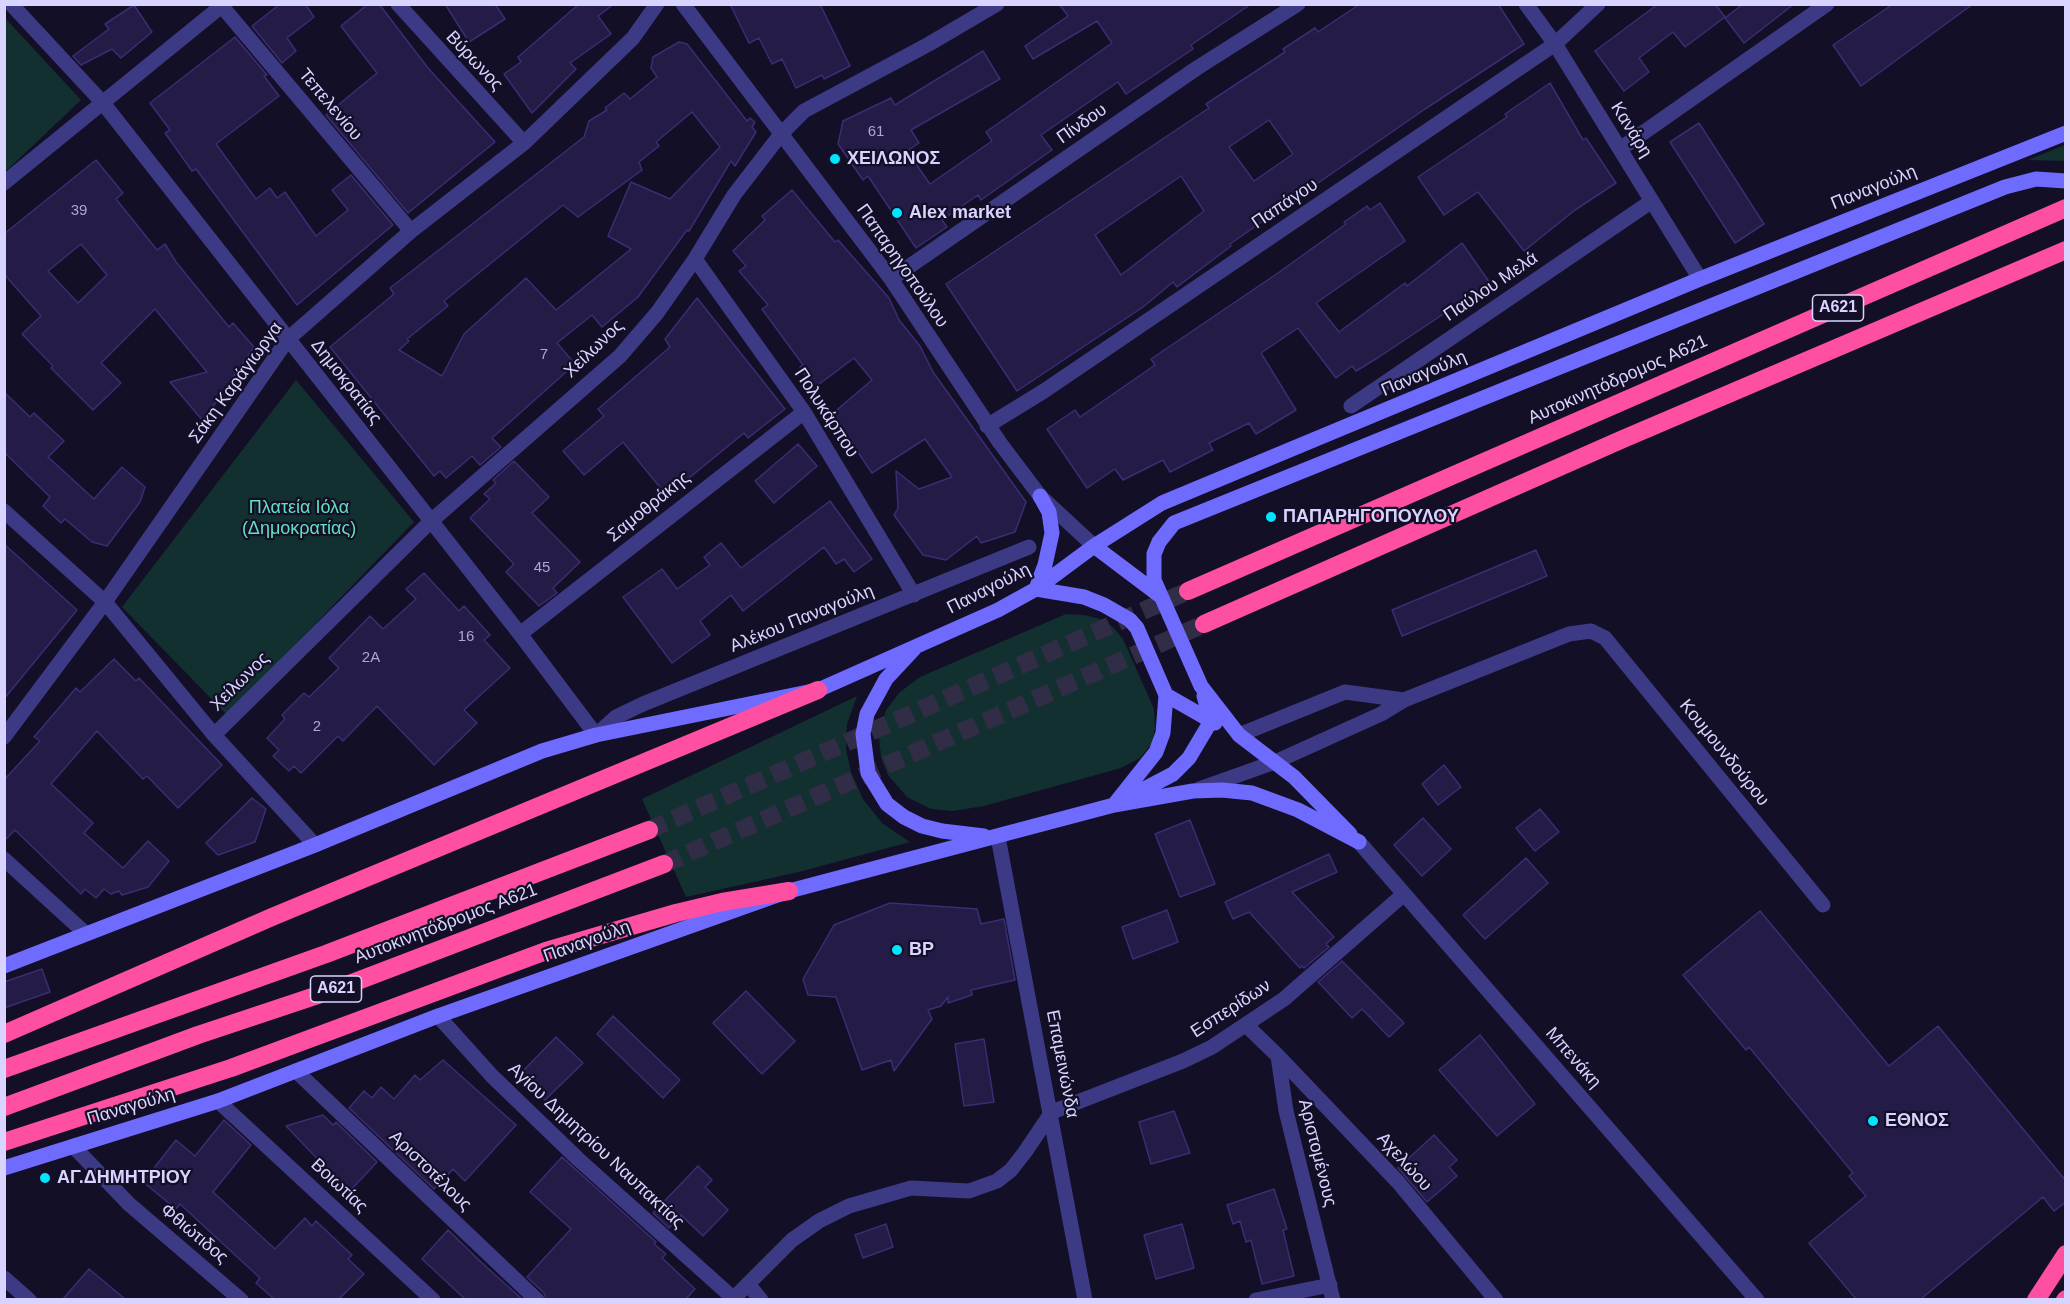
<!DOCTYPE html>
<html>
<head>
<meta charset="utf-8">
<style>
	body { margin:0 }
	#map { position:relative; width:2070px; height:1304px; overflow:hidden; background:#130f26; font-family:Helvetica,sans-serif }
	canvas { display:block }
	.frame { position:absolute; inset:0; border:6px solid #d9d4ff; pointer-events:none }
</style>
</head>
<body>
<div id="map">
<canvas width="2070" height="1304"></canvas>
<div class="frame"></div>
</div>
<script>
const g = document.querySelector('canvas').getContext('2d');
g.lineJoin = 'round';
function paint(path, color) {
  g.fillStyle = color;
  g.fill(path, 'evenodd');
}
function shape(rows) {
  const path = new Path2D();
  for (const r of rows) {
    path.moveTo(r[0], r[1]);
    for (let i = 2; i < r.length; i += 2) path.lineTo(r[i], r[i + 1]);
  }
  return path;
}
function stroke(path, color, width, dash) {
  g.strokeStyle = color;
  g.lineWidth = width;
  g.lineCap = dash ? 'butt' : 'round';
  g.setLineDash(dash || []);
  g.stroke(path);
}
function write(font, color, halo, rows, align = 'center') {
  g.font = font + ' Helvetica,sans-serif';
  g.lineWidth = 4.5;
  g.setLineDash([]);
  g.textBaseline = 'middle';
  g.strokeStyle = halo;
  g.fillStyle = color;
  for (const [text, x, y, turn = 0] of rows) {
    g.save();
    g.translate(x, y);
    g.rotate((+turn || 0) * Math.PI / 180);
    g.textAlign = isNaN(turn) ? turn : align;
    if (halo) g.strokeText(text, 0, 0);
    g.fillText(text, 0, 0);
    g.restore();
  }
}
paint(shape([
	[5,18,81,100,5,172],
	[2065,145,2065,161,2028,160],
	[296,380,414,522,227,715,122,607],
	[1066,614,1085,615,1100,619,1113,627,1123,639,1154,709,1155,728,1152,743,1140,758,1121,768,984,806,953,811,931,809,907,797,888,775,881,757,879,737,886,710,900,692,920,677],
	[857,696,847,724,846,749,851,772,863,799,882,823,910,842,799,872,686,897,642,799]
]), '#12302f');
const building = shape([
	[280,4,305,4,314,17,287,38,296,51,282,63,252,26,280,4],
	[368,4,379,4,428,68,495,142,408,213,326,115,377,73,341,26,368,4],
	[445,4,495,4,505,19,469,42,445,4],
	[579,4,614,4,598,16,611,34,570,63,576,69,532,113,504,74,521,62,518,57,579,4],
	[730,4,820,4,850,66,824,79,822,75,796,88,782,59,772,64,759,38,749,43,730,4],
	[1059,4,1251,4,1191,45,1193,49,1126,94,1118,82,1041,135,1052,150,981,200,978,195,942,220,947,227,916,248,868,176,863,180,838,144,843,121,891,98,895,105,983,51,1000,79,911,130,919,143,907,151,930,184,992,141,986,132,1112,43,1097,21,1033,59,1025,46,1068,16,1059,4],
	[1360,4,1498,4,1524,44,1425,109,1230,244,1231,246,1177,287,1173,282,1143,307,1017,391,946,284,1209,108,1206,104,1285,52,1283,49,1315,28,1318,32,1360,4],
	[1269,120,1293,154,1254,181,1229,147,1269,120],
	[1181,176,1204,211,1121,275,1095,235,1181,176],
	[1658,4,1715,4,1725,17,1685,47,1673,32,1639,58,1649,72,1624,91,1595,51,1658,4],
	[1743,4,1794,4,1744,43,1725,18,1743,4],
	[1893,4,1973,4,1861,86,1833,45,1893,4],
	[134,5,152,32,121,58,112,49,81,65,73,56,109,29,105,24,134,5],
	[235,37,267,75,264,76,279,96,216,144,256,199,270,188,277,198,285,192,316,236,348,210,332,190,351,175,393,225,297,305,196,169,192,171,165,133,170,130,150,103,235,37],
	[679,42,687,44,747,121,750,118,755,122,752,127,756,132,735,166,731,161,689,231,687,230,638,297,602,327,592,315,557,343,575,364,492,438,501,447,480,465,472,456,446,478,440,471,434,476,330,347,394,294,390,288,584,137,589,121,607,110,605,108,624,93,630,99,657,77,651,68,653,57,679,42],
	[692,112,720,147,670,199,631,182,608,236,631,249,556,310,526,278,464,334,442,376,399,350,409,341,407,339,448,306,444,301,563,205,578,217,642,170,639,162,659,146,656,142,692,112],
	[1550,83,1583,140,1586,138,1616,183,1575,210,1524,251,1478,192,1444,215,1418,177,1507,117,1505,114,1550,83],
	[1699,123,1764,224,1735,243,1670,142,1699,123],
	[96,160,123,193,116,199,157,250,165,244,176,262,229,327,233,323,254,347,203,421,170,382,207,372,155,309,101,363,121,383,93,410,51,368,53,366,22,334,41,316,4,274,4,234,96,160],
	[81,244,107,275,78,303,48,271,81,244],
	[792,190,835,242,838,240,889,298,899,320,920,346,933,372,1026,502,1015,532,981,543,977,536,946,560,923,555,894,515,898,508,896,471,919,489,952,477,925,439,872,473,832,414,872,380,854,358,814,388,800,367,803,365,762,309,768,305,739,271,746,266,733,251,765,220,762,216,792,190],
	[1380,203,1405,241,1316,303,1339,332,1405,283,1407,286,1462,243,1490,283,1379,357,1356,371,1352,366,1336,378,1298,328,1261,353,1296,410,1256,434,1249,423,1209,443,1213,450,1170,472,1163,460,1123,480,1115,469,1087,488,1047,429,1075,410,1080,417,1155,365,1151,359,1278,273,1346,224,1344,222,1367,206,1370,210,1380,203],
	[697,298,785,409,748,438,744,433,667,496,623,442,584,475,563,451,604,416,598,409,670,347,665,339,697,298],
	[4,392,30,417,34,413,64,441,48,457,94,499,122,467,145,487,140,502,107,546,92,542,65,519,61,523,43,506,50,497,4,452,4,392],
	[798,444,817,466,774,503,755,481,798,444],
	[514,461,549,497,532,513,580,562,553,588,557,593,539,606,506,572,514,564,470,518,490,499,484,494,496,483,493,480,514,461],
	[830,501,872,559,854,572,844,559,836,564,824,547,743,611,731,595,700,621,710,635,672,663,623,597,662,569,677,589,710,565,704,557,721,543,741,568,830,501],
	[4,544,77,610,4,699,4,544],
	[1536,550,1547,576,1402,636,1392,610,1536,550],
	[424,573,459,611,464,606,490,635,484,640,510,668,464,710,477,723,434,765,377,706,343,741,338,736,301,773,294,766,289,771,273,756,279,750,267,738,285,719,282,715,304,693,309,697,339,668,329,658,370,616,383,629,416,599,406,589,424,573],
	[114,659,136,681,139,678,222,765,178,808,147,776,143,779,97,731,51,784,93,823,84,833,123,868,148,841,169,861,148,887,122,895,119,891,111,894,104,889,96,898,85,889,81,894,15,830,4,841,4,780,40,741,34,737,76,688,80,692,114,659],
	[1444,765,1461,787,1438,805,1422,784,1444,765],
	[252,798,266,809,255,842,218,855,206,843,252,798],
	[1540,809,1559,832,1535,851,1516,828,1540,809],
	[1423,818,1451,849,1422,876,1394,845,1423,818],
	[1190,820,1215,884,1180,897,1155,834,1190,820],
	[1329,854,1337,872,1292,892,1334,937,1326,944,1329,947,1304,968,1302,966,1300,968,1249,912,1233,919,1225,902,1329,854],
	[1526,858,1548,883,1485,939,1463,915,1526,858],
	[890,903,977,909,981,924,1004,919,1015,980,971,990,972,995,948,1003,948,997,941,1006,928,1010,932,1019,894,1071,891,1060,862,1070,836,997,808,995,803,979,834,925,890,903],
	[1167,910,1178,942,1133,959,1122,927,1167,910],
	[1760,911,1889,1066,1938,1026,2066,1181,2066,1202,2054,1211,2043,1197,1921,1299,1856,1299,1809,1243,1866,1196,1849,1176,1853,1173,1749,1047,1746,1050,1683,975,1760,911],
	[1342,961,1404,1023,1389,1037,1362,1009,1352,1018,1318,982,1342,961],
	[42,969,50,992,4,1008,4,982,42,969],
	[746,991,795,1041,762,1074,713,1023,746,991],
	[613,1016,680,1080,663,1098,597,1034,613,1016],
	[1480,1035,1535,1104,1497,1136,1439,1070,1480,1035],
	[556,1037,583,1063,545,1100,519,1075,556,1037],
	[984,1039,994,1102,964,1106,955,1044,984,1039],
	[443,1060,516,1125,465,1181,453,1169,434,1189,349,1108,364,1091,372,1098,381,1087,394,1099,415,1075,420,1080,443,1060],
	[1174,1111,1190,1153,1151,1164,1139,1122,1174,1111],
	[323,1115,333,1125,336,1122,377,1162,349,1192,286,1126,323,1115],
	[224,1120,251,1145,213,1192,275,1249,305,1218,312,1226,316,1221,352,1255,348,1259,364,1274,339,1299,274,1299,256,1283,260,1278,180,1204,176,1209,143,1182,176,1140,195,1156,224,1120],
	[1434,1135,1457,1160,1449,1167,1457,1176,1427,1202,1398,1168,1434,1135],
	[562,1157,656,1242,654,1244,666,1254,662,1258,695,1289,686,1299,546,1299,544,1293,527,1277,571,1229,530,1192,562,1157],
	[698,1166,712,1180,705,1187,728,1210,703,1236,681,1215,669,1228,653,1213,698,1166],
	[1274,1189,1287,1229,1283,1230,1294,1276,1262,1284,1251,1240,1246,1242,1240,1221,1233,1224,1227,1205,1274,1189],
	[886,1224,893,1247,863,1258,855,1235,886,1224],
	[1182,1224,1194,1268,1156,1279,1144,1235,1182,1224],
	[448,1230,482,1263,522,1299,465,1299,422,1259,448,1230],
	[89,1269,125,1299,63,1299,89,1269]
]);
paint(building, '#241b47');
stroke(building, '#3b2d73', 1.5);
stroke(shape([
	[649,830,1188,591],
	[664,864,1204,624]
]), '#312d47', 18, [18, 9]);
stroke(shape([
	[11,4,103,103,520,634,596,735,616,717,643,704,1029,547],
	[220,4,411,231],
	[398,4,524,143],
	[683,4,891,279,1000,443,1040,496,1094,546],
	[1526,4,1555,44,1700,279],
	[1620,149,1827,4],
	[4,183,224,4],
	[695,259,804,412,914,595],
	[891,279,1197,68,1298,4],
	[1351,406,1652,201],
	[987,426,1044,391,1555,44,1598,4],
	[4,511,105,602,214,735,315,845],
	[520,634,804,412],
	[214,735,430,522,620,356,657,313,695,259,734,195,781,134,804,111,929,44,997,4],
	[1239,735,1345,692,1404,700],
	[4,737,105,602,288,339,411,231,524,143,633,38,657,4],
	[1199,789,1275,762,1381,714,1404,700,1569,634,1591,631,1605,638,1823,905],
	[998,837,1085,1300],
	[4,859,85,933],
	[438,1016,492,1076,578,1159,733,1298],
	[1247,1026,1278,1056,1286,1111,1333,1300],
	[1278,1056,1398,1182,1496,1300],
	[296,1071,537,1300],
	[218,1101,433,1300],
	[73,1146,129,1204,241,1300],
	[4,1278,29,1300],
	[748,1284,761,1300],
	[732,1300,792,1240,819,1221,849,1206,911,1188,969,1191,997,1181,1011,1170,1025,1152,1052,1112,1183,1061,1212,1047,1284,999,1404,894],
	[1256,1300,1330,1285]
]), '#3d3a85', 15);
stroke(shape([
	[1359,842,1757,1300]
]), '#3d3a85', 15);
stroke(shape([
	[1094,546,1159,595],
	[1036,589,1084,597,1104,605,1130,620,1137,628,1166,695,1163,733,1156,752,1114,805],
	[1036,589,1045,565,1052,533,1049,512,1040,496],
	[914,649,886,679,867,714,863,734,868,773,887,804,904,817,922,826,942,831,984,836],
	[1166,695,1215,723],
	[1135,794,1173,774,1189,758,1211,721,1204,696],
	[1350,834,1294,777,1239,735,1201,686,1154,580,1154,554,1159,542,1174,523,2005,187,2036,179,2066,181],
	[4,966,315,845,542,751,596,735,818,690,998,610,1036,589,1094,546,1162,503,1700,279,2066,133],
	[4,1168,218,1101,438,1016,789,891,1114,805,1193,791,1222,790,1252,793,1298,810,1359,842]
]), '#6f6bff', 15);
stroke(shape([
	[1188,591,2066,208],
	[1204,624,1623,439,2066,250],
	[4,1034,272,917,818,690],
	[4,1069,326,954,649,830],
	[4,1107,198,1035,339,988,664,864],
	[4,1142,231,1068,546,951,676,913,722,902,789,891],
	[2036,1300,2066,1254],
	[2065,1300,2066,1299]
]), '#ff4fa3', 18);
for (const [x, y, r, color] of [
	[835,159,6,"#00e5ff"],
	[897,213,6,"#00e5ff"],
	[1271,517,6,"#00e5ff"],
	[897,950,6,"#00e5ff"],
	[1873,1121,6,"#00e5ff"],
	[45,1178,6,"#00e5ff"]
]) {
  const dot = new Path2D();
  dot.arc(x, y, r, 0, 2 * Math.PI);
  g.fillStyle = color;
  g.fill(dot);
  stroke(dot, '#130f26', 2);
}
write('15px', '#aca6d1', null, [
	["61",876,132],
	["39",79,211],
	["7",544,355],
	["45",542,568],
	["16",466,637],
	["2A",371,658],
	["2",317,727]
]);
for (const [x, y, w] of [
	[1838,308,51],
	[336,989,51]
]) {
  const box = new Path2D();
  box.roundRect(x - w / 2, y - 13, w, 26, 4.5);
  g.fillStyle = '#130f26';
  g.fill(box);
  stroke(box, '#d9d4ff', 1.5);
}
write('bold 16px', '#d9d4ff', null, [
	["Α621",1838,308],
	["Α621",336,989]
]);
write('18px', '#d9d4ff', '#130f26', [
	["Βύρωνος",474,61,47],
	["Τεπελενίου",330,105,50],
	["Πίνδου",1082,124,-35],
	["Κανάρη",1631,130,58],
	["Παναγούλη",1874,188,-22],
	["Παπάγου",1285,204,-34],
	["Παπαρηγοπούλου",902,266,55],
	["Παύλου Μελά",1491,287,-34],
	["Χείλωνος",594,349,-44],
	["Παναγούλη",1424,374,-23],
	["Αυτοκινητόδρομος Α621",1618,380,-24],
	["Δημοκρατίας",346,382,52],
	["Σάκη Καράγιωργα",236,383,-54],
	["Πολυκάρπου",826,413,57],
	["Σαμοθράκης",649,507,-39],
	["Παναγούλη",989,589,-27],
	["Αλέκου Παναγούλη",802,619,-22],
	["Χείλωνος",240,682,-45],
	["Κουμουνδούρου",1724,753,51],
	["Αυτοκινητόδρομος Α621",446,924,-21],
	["Παναγούλη",587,942,-20],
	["Εσπερίδων",1231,1009,-33],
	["Μπενάκη",1573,1058,49],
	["Επαμεινώνδα",1062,1064,79],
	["Παναγούλη",131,1107,-17],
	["Αγίου Δημητρίου Ναυπακτίας",596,1146,43],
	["Αριστομένους",1317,1153,76],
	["Αχελώου",1404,1162,48],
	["Αριστοτέλους",430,1171,44],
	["Βοιωτίας",339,1186,43],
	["Φθιώτιδος",194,1234,40]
]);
write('bold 18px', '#d9d4ff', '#130f26', [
	["ΧΕΙΛΩΝΟΣ",847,159],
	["Alex market",909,213],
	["ΠΑΠΑΡΗΓΟΠΟΥΛΟΥ",1283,517],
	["BP",909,950],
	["ΕΘΝΟΣ",1885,1121],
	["ΑΓ.ΔΗΜΗΤΡΙΟΥ",57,1178]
], 'left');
write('18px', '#5fe0c0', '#130f26', [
	["Πλατεία Ιόλα",299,508],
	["(Δημοκρατίας)",299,529]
]);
</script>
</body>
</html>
